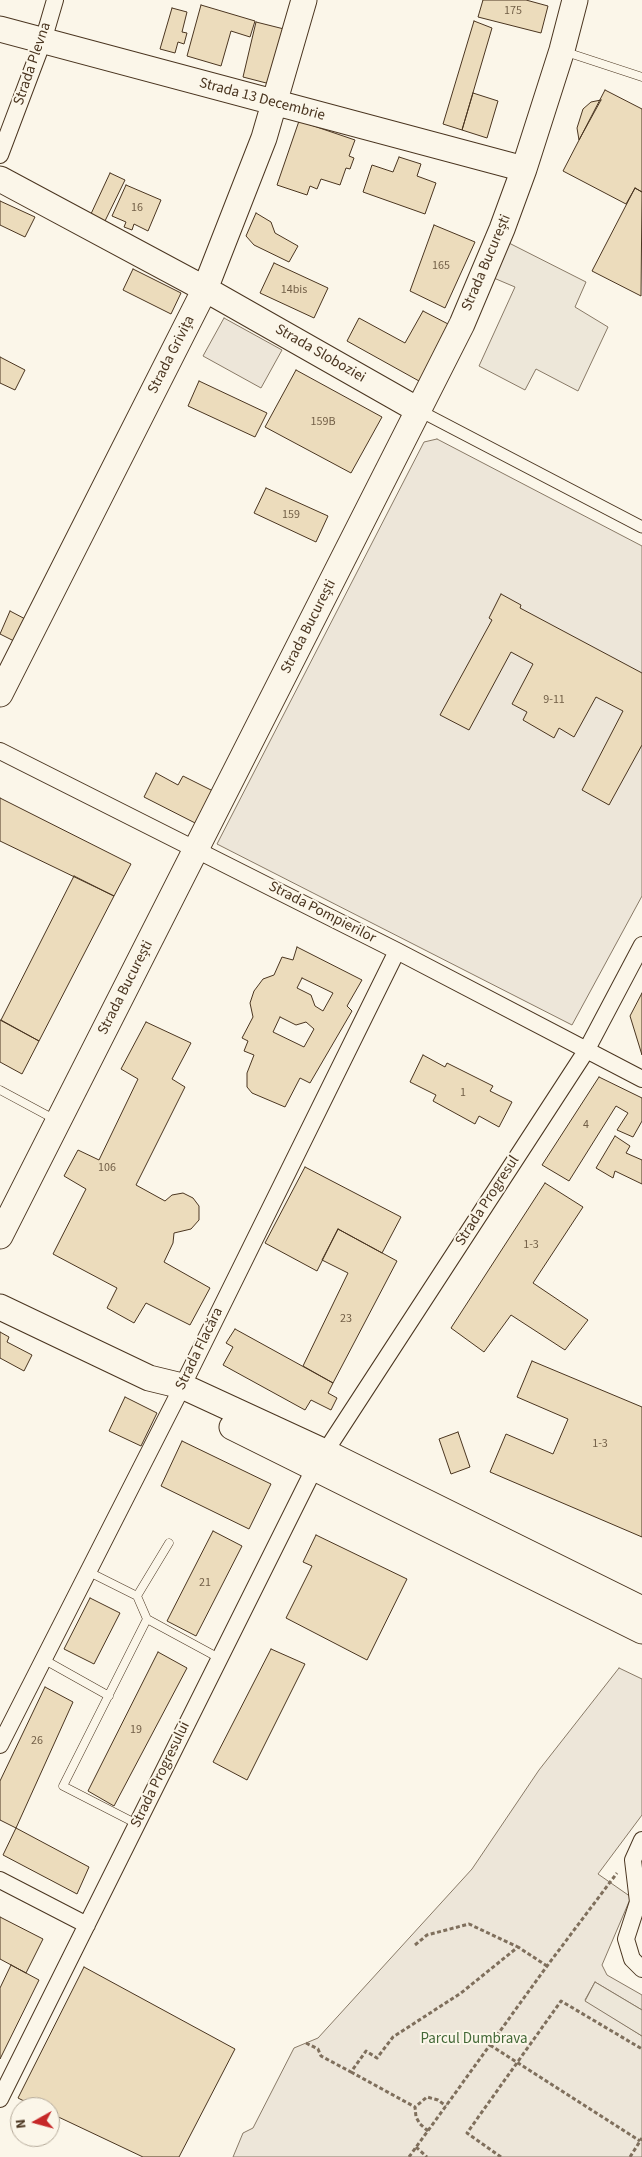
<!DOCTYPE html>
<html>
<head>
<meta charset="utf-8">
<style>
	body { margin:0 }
	#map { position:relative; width:642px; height:2157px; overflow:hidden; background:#fbf6e9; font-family:"Source Sans 3",sans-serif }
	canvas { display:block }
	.north { position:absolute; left:10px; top:2097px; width:50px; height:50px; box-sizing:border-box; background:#fbf6e9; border:1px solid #b4a999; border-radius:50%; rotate:263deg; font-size:14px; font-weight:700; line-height:20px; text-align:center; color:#4a3520 }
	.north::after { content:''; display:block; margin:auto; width:18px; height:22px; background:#c62828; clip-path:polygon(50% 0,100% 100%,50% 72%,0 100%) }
</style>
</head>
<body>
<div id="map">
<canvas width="642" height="2157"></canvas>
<div class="north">N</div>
</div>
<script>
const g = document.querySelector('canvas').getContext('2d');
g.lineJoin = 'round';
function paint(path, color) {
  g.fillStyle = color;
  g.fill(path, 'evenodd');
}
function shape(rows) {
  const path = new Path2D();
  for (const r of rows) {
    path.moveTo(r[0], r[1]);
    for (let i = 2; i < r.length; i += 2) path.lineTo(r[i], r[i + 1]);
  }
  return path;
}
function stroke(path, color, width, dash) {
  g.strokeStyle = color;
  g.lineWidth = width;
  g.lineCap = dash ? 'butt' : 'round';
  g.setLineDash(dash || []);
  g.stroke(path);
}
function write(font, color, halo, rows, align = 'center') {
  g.font = font + ' "Source Sans 3",sans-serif';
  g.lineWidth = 4;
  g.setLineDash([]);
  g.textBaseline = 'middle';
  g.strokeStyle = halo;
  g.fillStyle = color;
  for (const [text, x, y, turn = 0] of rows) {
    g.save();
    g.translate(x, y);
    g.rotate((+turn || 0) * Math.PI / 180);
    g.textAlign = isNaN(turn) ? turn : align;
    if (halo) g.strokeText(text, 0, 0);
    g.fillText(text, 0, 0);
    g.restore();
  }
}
const green = shape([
	[224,318,282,350,261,388,203,356,224,318],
	[437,439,642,546,642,896,572,1025,217,844,424,442,437,439],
	[619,1668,642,1679,642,1815,598,1874,631,1897,602,1965,607,1975,642,1995,642,2010,595,1982,585,2000,642,2036,642,2157,233,2157,243,2133,253,2128,294,2048,318,2038,472,1869,539,1770,619,1668]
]);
paint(green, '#ede6d9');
stroke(green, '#887966', 1);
const parking = shape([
	[505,241,586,282,575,307,608,327,578,391,536,369,525,390,479,366,515,287,489,276,505,241],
	[595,1982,642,2010,642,2036,585,2001,595,1982]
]);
paint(parking, '#ede7d9');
stroke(parking, '#887966', 1);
const building = shape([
	[483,0,526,0,548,6,541,33,478,17,483,0],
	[201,5,255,21,250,37,231,31,221,66,187,56,201,5],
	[172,8,187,12,182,32,187,33,184,44,178,42,175,53,160,49,172,8],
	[474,21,492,28,462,130,443,124,474,21],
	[256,22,288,30,274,85,243,77,256,22],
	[605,90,642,109,642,192,635,188,626,204,563,171,605,90],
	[473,93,498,101,487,138,462,130,473,93],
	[601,100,579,140,577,128,583,109,591,102,601,100],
	[299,121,355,140,349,156,354,158,350,169,346,168,340,185,321,179,317,189,310,186,307,195,277,185,299,121],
	[399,157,421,164,417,176,436,183,425,214,363,192,372,165,393,172,399,157],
	[110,173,125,180,104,223,90,216,110,173],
	[126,185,161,200,148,231,134,224,132,230,124,227,126,222,112,216,126,185],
	[635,188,642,192,641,296,592,271,635,188],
	[0,201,35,217,25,237,0,225,0,201],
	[256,213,271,222,275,233,298,246,289,262,254,245,246,236,256,213],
	[434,225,475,242,445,308,410,291,434,225],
	[274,263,328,288,314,318,260,293,274,263],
	[133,269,181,293,171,314,123,290,133,269],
	[423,311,450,325,419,381,347,341,359,318,405,343,423,311],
	[0,357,25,370,15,390,0,383,0,357],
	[296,370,382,417,351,473,265,427,296,370],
	[199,381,267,413,255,437,188,406,199,381],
	[266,488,328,516,316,542,254,513,266,488],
	[501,594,521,605,520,608,642,673,642,745,609,805,582,790,623,711,596,697,574,737,559,728,554,738,523,720,527,712,512,704,533,664,511,652,469,730,440,715,492,620,489,618,501,594],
	[10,611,29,621,18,643,0,634,10,611],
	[156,773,178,785,183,776,217,793,201,826,144,797,156,773],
	[0,798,131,864,114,896,0,841,0,798],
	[74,876,114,896,39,1041,1,1020,74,876],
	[297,947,362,980,347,1006,352,1011,310,1083,300,1078,285,1107,252,1093,247,1087,247,1073,254,1055,244,1051,248,1041,242,1038,253,1017,250,1003,254,991,263,979,274,975,282,957,293,960,297,947],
	[302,978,333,993,323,1011,315,1006,311,995,297,988,302,978],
	[280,1017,296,1025,306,1022,314,1029,304,1047,273,1032,280,1017],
	[642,993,642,1055,630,1016,642,993],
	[0,1020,39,1041,22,1074,0,1062,0,1020],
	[146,1022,191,1043,172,1079,185,1087,136,1185,165,1201,172,1195,183,1193,193,1198,199,1206,199,1220,191,1229,174,1233,173,1243,164,1262,210,1288,190,1325,146,1303,134,1323,107,1308,117,1288,53,1254,86,1189,64,1176,78,1150,99,1160,138,1079,121,1069,146,1022],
	[423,1055,445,1067,447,1063,493,1086,490,1091,512,1102,499,1127,479,1116,475,1124,433,1101,436,1095,410,1082,423,1055],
	[599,1077,642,1098,642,1121,633,1137,617,1130,628,1113,616,1106,569,1181,542,1165,599,1077],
	[615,1136,630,1146,626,1153,642,1160,642,1184,615,1171,613,1178,596,1168,615,1136],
	[305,1167,401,1217,382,1253,338,1229,317,1271,265,1243,305,1167],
	[545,1183,583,1207,533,1283,588,1320,565,1350,511,1315,484,1352,451,1328,545,1183],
	[338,1229,397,1261,333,1383,303,1366,348,1273,322,1260,338,1229],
	[235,1329,333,1383,328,1393,337,1398,331,1410,311,1400,305,1410,223,1365,233,1347,226,1343,235,1329],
	[0,1332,9,1337,7,1342,32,1355,24,1371,0,1358,0,1332],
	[532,1361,642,1407,642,1537,490,1472,506,1434,553,1454,568,1419,517,1397,532,1361],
	[125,1397,157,1413,141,1446,109,1431,125,1397],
	[458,1432,470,1467,451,1474,439,1439,458,1432],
	[182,1441,271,1484,249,1529,161,1486,182,1441],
	[213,1531,242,1546,196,1636,167,1621,213,1531],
	[316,1535,407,1579,367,1660,286,1618,312,1566,303,1562,316,1535],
	[90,1598,120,1613,94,1664,64,1649,90,1598],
	[271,1649,305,1664,247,1780,213,1762,271,1649],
	[158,1652,187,1668,114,1806,88,1791,158,1652],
	[45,1687,73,1702,16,1828,0,1820,0,1781,45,1687],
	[16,1828,89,1867,77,1894,3,1855,16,1828],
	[0,1917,43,1939,26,1973,0,1959,0,1917],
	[11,1965,39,1980,0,2059,0,1988,11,1965],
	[84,1967,235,2049,179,2157,143,2157,50,2113,50,2107,36,2107,18,2098,84,1967]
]);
paint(building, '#ecdcbc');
stroke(building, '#4a3520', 1);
const service = shape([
	[566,52,642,77],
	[0,1090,54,1119],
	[87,1571,137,1596,147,1619,219,1658],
	[137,1596,169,1543],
	[43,1659,109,1696],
	[137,1824,63,1786,147,1619]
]);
const pedestrian = shape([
	[418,410,642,527]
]);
const minor = shape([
	[0,155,43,41,55,0],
	[0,751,397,951,642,1079],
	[0,1745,176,1399,397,951],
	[642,1840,633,1860,638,1902,626,1939,632,1959,642,1969],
	[0,1880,87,1925],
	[0,2099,314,1469,586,1051,642,945]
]);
const primary = shape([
	[0,29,524,169],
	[0,179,205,289,418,410],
	[0,694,205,289,264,138,304,0],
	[0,1236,462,324,502,229,524,169,562,50,575,0],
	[0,1307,149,1378,182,1386,325,1452,642,1609],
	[232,1427,642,1631]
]);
stroke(service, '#4a3520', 9);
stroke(pedestrian, '#4a3520', 13);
stroke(minor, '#4a3520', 18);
stroke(primary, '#4a3520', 27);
stroke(shape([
	[415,1945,427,1935,469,1924,518,1947],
	[306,2043,318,2049,321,2056,351,2072,366,2051,377,2058,393,2037,461,1993,518,1947,547,1966],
	[490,2045,640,2141],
	[351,2072,415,2107],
	[428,2131,420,2124,416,2117,415,2107,427,2097,438,2100,446,2106],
	[416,2147,427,2157],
	[409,2157,547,1966,617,1873],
	[501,2157,467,2133,561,2001,642,2049],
	[630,2157,642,2138]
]), '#7f6f5c', 3, [4, 2.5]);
stroke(service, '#fbf6e9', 8);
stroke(pedestrian, '#fbf6e9', 11);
stroke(minor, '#fbf6e9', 16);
stroke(primary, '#fbf6e9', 25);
write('12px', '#725f47', null, [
	["175",513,11],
	["16",137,208],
	["165",441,266],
	["14bis",294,290],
	["159B",323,422],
	["159",291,515],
	["9-11",554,700],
	["1",463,1093],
	["4",586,1125],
	["106",107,1168],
	["1-3",531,1245],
	["23",346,1319],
	["1-3",600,1444],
	["21",205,1583],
	["19",136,1730],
	["26",37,1741]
]);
write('15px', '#4a3520', '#fbf6e9', [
	["Strada Plevna",33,64,-71],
	["Strada 13 Decembrie",262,100,15],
	["Strada București",487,263,-67],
	["Strada Sloboziei",320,354,30],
	["Strada Grivița",172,355,-63],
	["Strada București",309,627,-63],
	["Strada Pompierilor",322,913,27],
	["Strada București",126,988,-63],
	["Strada Progresul",488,1201,-57],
	["Strada Flacăra",200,1349,-64],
	["Strada Progresului",161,1775,-64]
]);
write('15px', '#436837', '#fbf6e9', [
	["Parcul Dumbrava",474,2040]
]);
</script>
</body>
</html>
